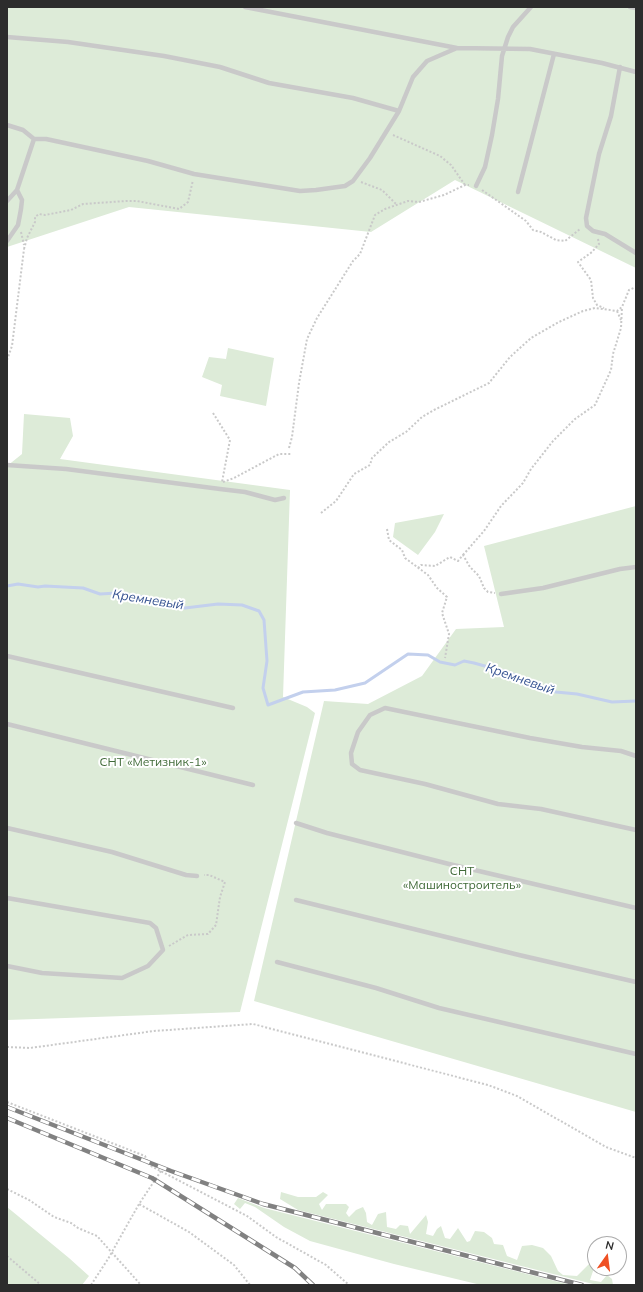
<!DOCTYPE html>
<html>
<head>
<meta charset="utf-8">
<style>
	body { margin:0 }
	#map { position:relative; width:643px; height:1292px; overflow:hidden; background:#fff; font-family:Mulish,sans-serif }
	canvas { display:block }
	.frame { position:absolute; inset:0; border:8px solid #2c2c2c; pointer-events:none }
	.north { position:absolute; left:587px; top:1236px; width:40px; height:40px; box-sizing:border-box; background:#fff; border:1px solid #ababab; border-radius:50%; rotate:14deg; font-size:11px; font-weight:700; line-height:16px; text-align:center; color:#2c2c2c }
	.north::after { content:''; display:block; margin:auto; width:14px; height:18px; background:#ef5023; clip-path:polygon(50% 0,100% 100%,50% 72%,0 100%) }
</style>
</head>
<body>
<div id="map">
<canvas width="643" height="1292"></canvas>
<div class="frame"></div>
<div class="north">N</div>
</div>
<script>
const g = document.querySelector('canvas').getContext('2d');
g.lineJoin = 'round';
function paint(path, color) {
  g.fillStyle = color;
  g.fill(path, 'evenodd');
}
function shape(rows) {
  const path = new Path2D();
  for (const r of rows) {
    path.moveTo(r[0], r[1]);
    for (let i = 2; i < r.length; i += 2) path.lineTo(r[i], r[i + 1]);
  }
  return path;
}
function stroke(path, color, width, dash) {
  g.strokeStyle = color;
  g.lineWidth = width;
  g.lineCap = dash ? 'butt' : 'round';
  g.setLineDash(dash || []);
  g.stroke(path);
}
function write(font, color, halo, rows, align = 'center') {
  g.font = font + ' Mulish,sans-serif';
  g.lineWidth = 4;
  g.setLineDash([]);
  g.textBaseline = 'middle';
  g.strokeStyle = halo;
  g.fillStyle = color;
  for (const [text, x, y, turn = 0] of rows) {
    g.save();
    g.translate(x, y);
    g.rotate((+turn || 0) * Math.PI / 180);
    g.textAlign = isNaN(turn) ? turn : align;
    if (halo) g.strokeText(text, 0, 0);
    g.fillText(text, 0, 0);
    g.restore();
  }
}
paint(shape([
	[7,7,636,7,636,268,455,180,371,232,129,207,7,247],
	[228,348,274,358,266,406,220,396,222,385,202,377,209,357,226,359],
	[24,414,70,418,73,436,60,459,290,490,283,697,307,707,315,713,240,1012,7,1020,7,466,22,454],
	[636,506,636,1112,254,1001,324,701,368,704,422,676,456,629,504,627,484,546],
	[444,514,435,532,418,555,393,537,395,523],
	[281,1192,298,1197,316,1197,323,1192,328,1195,319,1204,322,1210,326,1204,346,1204,349,1207,346,1213,349,1217,356,1210,363,1207,366,1213,367,1222,372,1225,378,1214,386,1212,387,1227,396,1229,400,1225,408,1226,410,1234,426,1215,428,1222,426,1234,433,1236,437,1229,441,1226,445,1238,450,1239,458,1228,467,1242,470,1241,475,1231,484,1232,492,1238,494,1244,503,1245,507,1256,517,1260,522,1246,532,1245,543,1248,551,1256,558,1271,563,1275,577,1276,590,1263,594,1268,590,1280,601,1282,607,1275,612,1279,613,1285,597,1285,298,1210,280,1199],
	[238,1198,264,1208,571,1285,481,1285,394,1264,310,1241,284,1227,255,1207,245,1203,240,1209,234,1204],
	[7,1207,69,1258,89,1276,82,1285,7,1285]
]), '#ddebd8');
stroke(shape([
	[7,586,18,584,38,587,45,586,83,588,100,594,117,593,156,599,185,608,218,604,242,605,259,611,264,620,267,661,263,688,268,705,303,692,335,690,365,683,408,654,428,655,440,662,455,665,464,661,474,663,510,673,556,692,577,694,612,702,636,701]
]), '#c3d0ed', 3);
stroke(shape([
	[393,135,440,156,451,165,465,185],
	[361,182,382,190,397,205],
	[482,190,526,221,533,230,541,232,556,240,565,241,580,229],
	[21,232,24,245],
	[598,239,599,244,592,252,578,262,591,280,593,298,597,305,604,308],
	[24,249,27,238,35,222,35,217,39,214,45,215,71,210,83,204,126,201,137,201,179,209,188,202,193,180],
	[617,311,621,320],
	[7,360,12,346,24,249],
	[213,413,230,440,222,482],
	[289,448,292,437,299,383,307,339,317,318,353,261,360,254,375,215,385,209,408,201,419,202,444,195,465,185,469,185],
	[223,482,234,478,279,454,291,454],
	[321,513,336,501,354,474,370,465,372,458,389,442,406,432,422,417,434,410,489,383,510,357,531,338,559,322,583,311,595,308,617,311,622,307,629,290,636,287],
	[387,529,389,540,402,550,405,558,428,575,437,588,447,597,442,613,449,634,445,658],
	[463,555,484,531,501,506,523,483,531,469,553,441,575,419,595,405,611,370,613,354,621,328,622,307],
	[418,568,421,565,435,566,450,557,458,561,463,555,470,567,479,576,484,588,488,592,495,593],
	[169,946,188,935,208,934,216,925,220,897,225,882,209,875,204,875],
	[7,1047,30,1048,154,1031,253,1024,488,1085,517,1096,606,1147,636,1158],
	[7,1102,145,1156,149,1165,247,1216,276,1237,326,1265,349,1285],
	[161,1171,139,1204,189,1232,234,1265,250,1285],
	[7,1189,29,1200,54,1217,71,1223,78,1228,97,1236,141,1285],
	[7,1256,41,1285],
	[91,1285,108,1259,139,1204]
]), '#c9c9c9', 2, [2, 2]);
stroke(shape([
	[245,7,457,48,530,49,602,63,636,72],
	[630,7,636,8],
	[7,37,68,42,164,56,220,67,269,83,353,98,399,111,413,77,427,61,457,48],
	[620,67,611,116,599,154,586,218,587,226,593,231,605,234,636,253],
	[7,125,23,130,34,139,46,139,148,161,194,174,300,191,316,190,345,186,353,181,370,158,399,111],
	[476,186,485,167,492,135,498,99,502,56,508,37,513,27,531,7],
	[518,192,554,54],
	[7,201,17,190,34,139],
	[7,241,18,225,21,209,22,200,17,190],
	[7,465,66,469,220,489,245,492,275,500,284,498],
	[501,594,543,588,620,569,636,567],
	[7,656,233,708],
	[7,724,253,785],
	[636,756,621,751,582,747,530,738,385,708,370,715,358,732,351,753,352,764,360,770,425,784,498,804,541,809,636,830],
	[296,823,327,833,449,864,636,908],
	[7,828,112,852,186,875,197,876],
	[7,898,150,923,156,928,163,950,148,966,122,978,42,973,7,966],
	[296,900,519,955,636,982],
	[277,962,376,988,439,1008,636,1054]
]), '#c9c9c9', 4.5);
const rail = shape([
	[7,1107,171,1171,263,1204,582,1285],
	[7,1118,152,1178,295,1268,313,1285]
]);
stroke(rail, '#818181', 4.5);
stroke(rail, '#fff', 3, [9]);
write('12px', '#406a38', '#fff', [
	["СНТ «Метизник-1»",153,762],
	["СНТ",462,871],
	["«Машиностроитель»",462,885]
]);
write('italic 13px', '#375492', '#fff', [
	["Кремневый",148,600,9],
	["Кремневый",520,679,19]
]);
</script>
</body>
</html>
